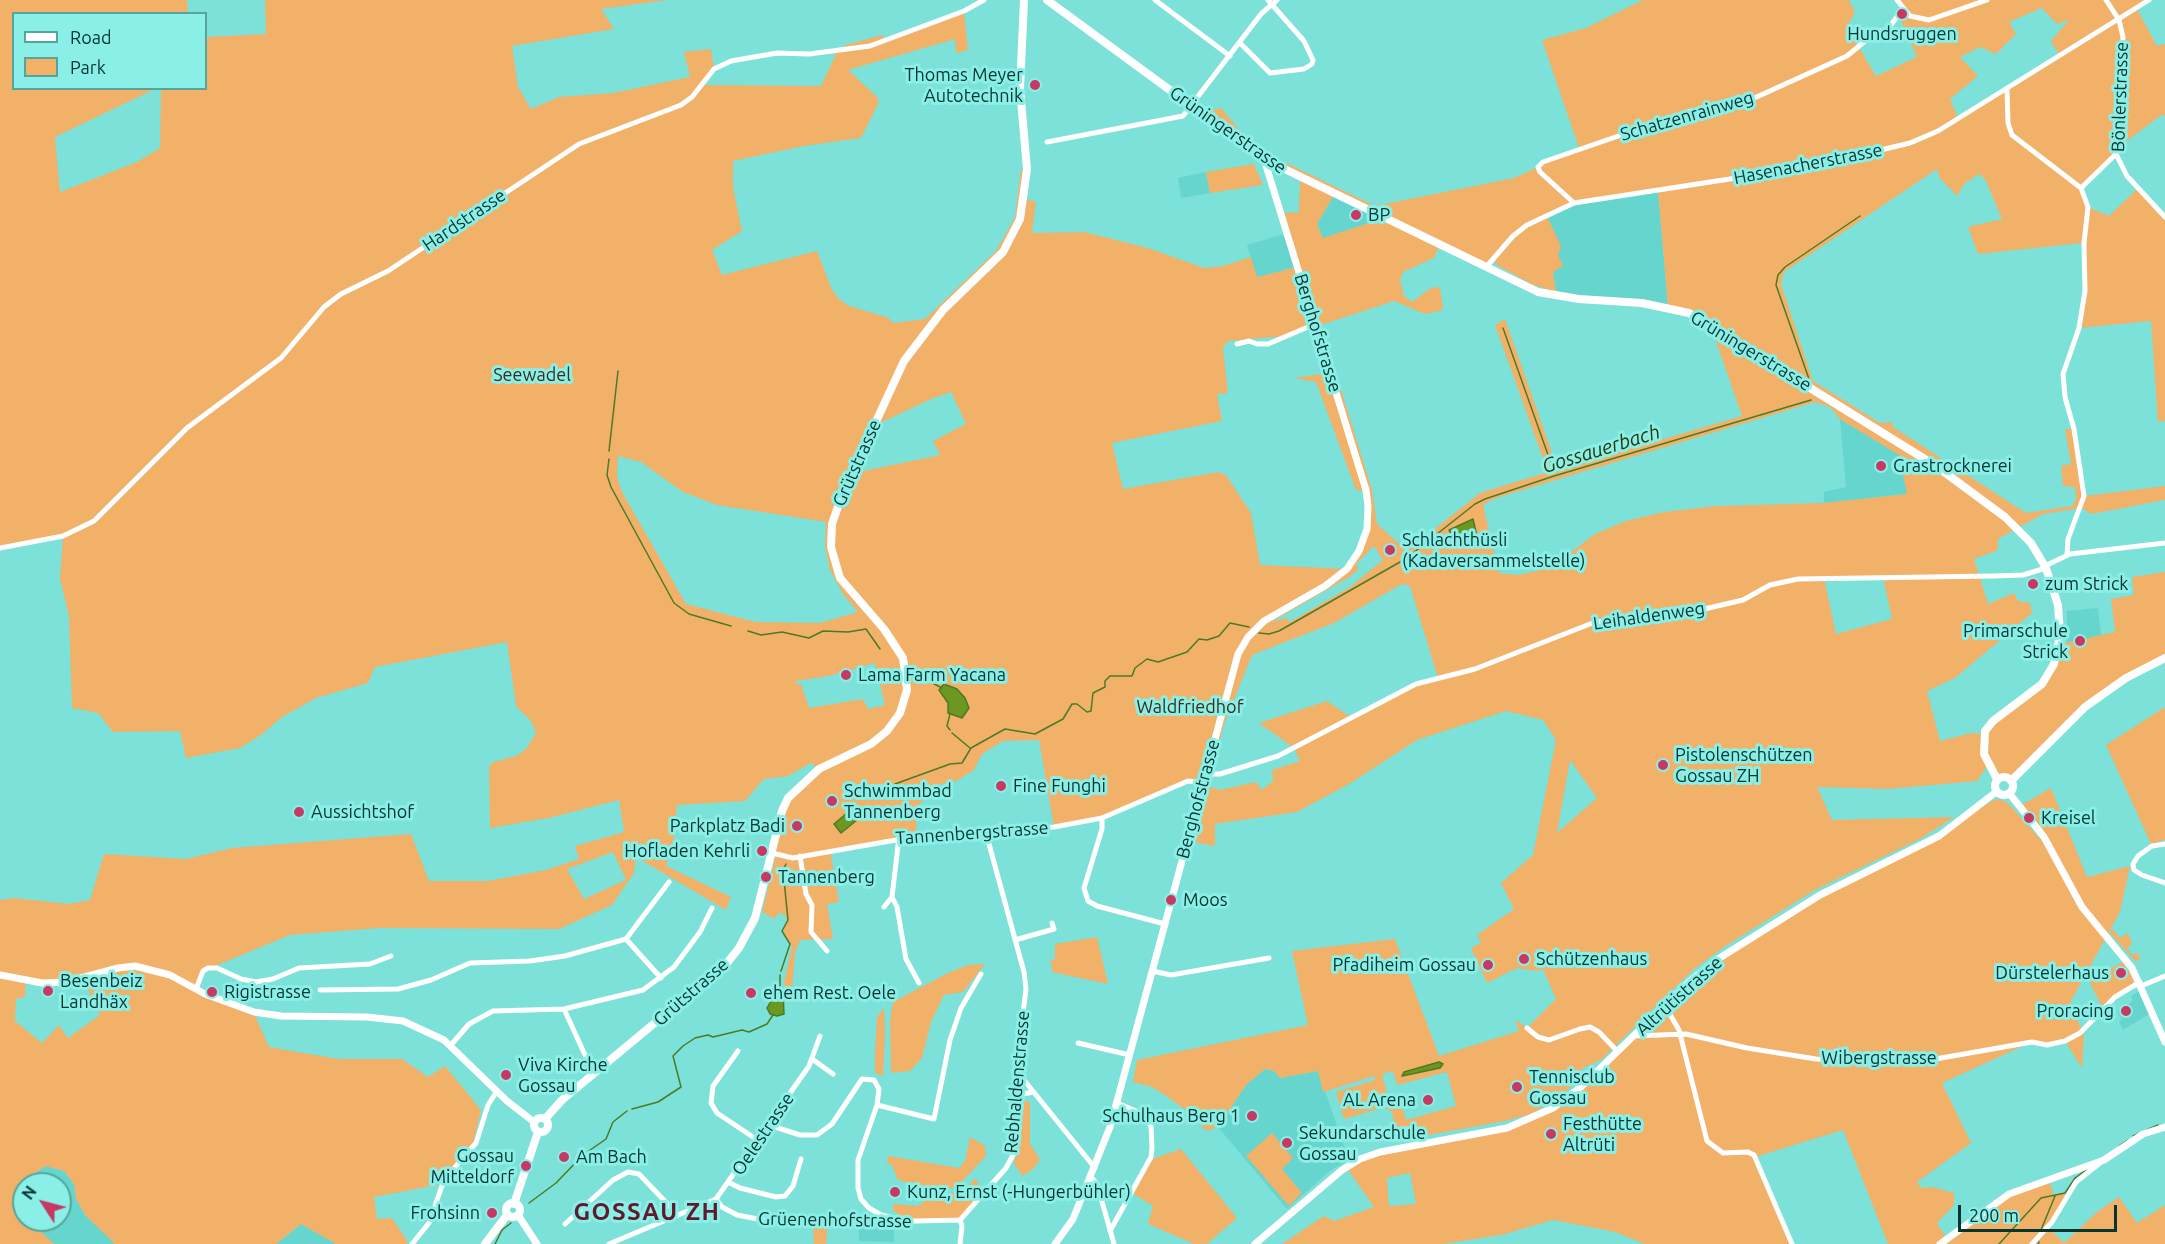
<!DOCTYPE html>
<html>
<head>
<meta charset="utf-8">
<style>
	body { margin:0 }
	#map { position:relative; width:2165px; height:1244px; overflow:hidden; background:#7ce1d8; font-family:Ubuntu,sans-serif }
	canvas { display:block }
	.legend { position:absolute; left:12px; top:12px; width:195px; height:78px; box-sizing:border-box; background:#8aefe6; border:2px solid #55a59e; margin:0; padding:8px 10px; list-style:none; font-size:18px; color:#063532 }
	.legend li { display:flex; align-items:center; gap:12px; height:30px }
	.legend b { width:30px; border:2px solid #55a59e }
	.north { position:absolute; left:12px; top:1172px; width:60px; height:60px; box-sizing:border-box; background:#8aefe6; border:2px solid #55a59e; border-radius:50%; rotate:306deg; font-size:16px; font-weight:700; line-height:24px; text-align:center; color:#063532 }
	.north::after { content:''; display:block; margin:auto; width:21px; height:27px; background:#c73962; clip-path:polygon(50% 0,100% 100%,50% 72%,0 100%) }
	.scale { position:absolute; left:1958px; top:1205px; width:159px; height:27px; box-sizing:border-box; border:3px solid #063532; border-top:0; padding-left:8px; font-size:18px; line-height:21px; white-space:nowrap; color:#063532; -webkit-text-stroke:4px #8aefe6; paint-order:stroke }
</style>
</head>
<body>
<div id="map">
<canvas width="2165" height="1244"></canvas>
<ul class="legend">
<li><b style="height:8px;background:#fff"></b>Road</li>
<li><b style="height:16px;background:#f1b169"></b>Park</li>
</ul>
<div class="north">N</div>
<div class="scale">200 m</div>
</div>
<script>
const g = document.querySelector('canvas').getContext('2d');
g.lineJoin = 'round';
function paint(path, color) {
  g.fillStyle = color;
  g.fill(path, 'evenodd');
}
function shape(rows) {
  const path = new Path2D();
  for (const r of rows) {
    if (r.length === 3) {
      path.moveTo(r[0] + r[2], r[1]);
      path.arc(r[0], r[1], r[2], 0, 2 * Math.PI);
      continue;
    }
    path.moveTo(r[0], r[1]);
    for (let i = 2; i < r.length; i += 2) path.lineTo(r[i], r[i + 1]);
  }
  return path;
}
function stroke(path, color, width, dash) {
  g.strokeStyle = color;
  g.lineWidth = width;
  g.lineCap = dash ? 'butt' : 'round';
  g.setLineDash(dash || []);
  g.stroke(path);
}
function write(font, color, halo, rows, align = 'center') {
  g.font = font + ' Ubuntu,sans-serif';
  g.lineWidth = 6;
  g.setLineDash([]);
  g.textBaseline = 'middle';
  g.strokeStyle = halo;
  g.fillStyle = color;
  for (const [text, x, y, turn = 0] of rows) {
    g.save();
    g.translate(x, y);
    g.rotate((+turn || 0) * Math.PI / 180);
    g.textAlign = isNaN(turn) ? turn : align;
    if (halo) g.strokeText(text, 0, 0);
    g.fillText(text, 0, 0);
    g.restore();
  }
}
paint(shape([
	[1206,172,1210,193,1181,198,1178,178],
	[1658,190,1668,307,1557,297,1553,272,1558,255,1545,214,1562,207],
	[1334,195,1376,215,1372,222,1323,238,1317,224],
	[1281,235,1288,238,1297,266,1257,278,1247,245],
	[1840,419,1900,455,1907,494,1824,503,1824,492,1846,487],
	[2098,608,2101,635,2067,645,2067,611],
	[2139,991,2149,1014,2123,1030,2119,1022,2122,1019,2117,1012,2133,1001,2131,996],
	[1265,1069,1274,1071,1281,1078,1318,1071,1349,1160,1331,1170,1287,1209,1218,1127,1246,1085],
	[46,1166,64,1171,74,1184,76,1199,85,1215,115,1244,54,1244,29,1220,60,1220,60,1184,30,1184,33,1174],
	[859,1223,894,1223,894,1242,859,1241],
	[301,1224,336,1244,276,1244]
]), '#65d5cd');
paint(shape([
	[0,0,187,0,188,13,14,14,14,88,155,89,55,137,60,192,137,162,160,148,161,89,206,88,206,37,266,34,265,0,667,0,601,9,614,29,512,46,518,87,531,109,559,97,613,93,690,77,684,52,711,49,714,69,702,85,821,86,837,52,846,45,882,35,885,41,964,11,968,50,956,53,955,39,848,70,877,97,879,102,861,138,804,146,733,161,733,187,742,231,712,250,722,275,817,251,832,290,840,300,849,306,889,318,893,323,925,319,996,251,1015,217,1021,170,1027,169,1025,199,1036,202,1032,233,1084,232,1148,248,1204,268,1223,266,1251,257,1257,277,1297,267,1281,213,1299,212,1300,179,1202,114,1206,108,1210,111,1221,108,1241,132,1278,159,1375,206,1514,178,1538,167,1543,162,1579,148,1542,40,1586,28,1643,0,1849,0,1855,12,1847,27,1876,76,1917,57,1901,21,1906,13,1897,0,2147,0,2137,9,2157,46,2165,44,2165,115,2160,116,2124,143,2081,188,2088,207,2109,216,2138,188,2165,217,2165,421,2158,422,2151,321,2079,328,2085,291,2083,243,1978,254,1968,227,2002,219,1985,179,1979,174,1964,184,1957,196,1939,177,1937,169,1784,272,1781,284,1813,381,1880,423,1892,422,1893,427,2026,513,2072,506,2076,499,2075,487,2063,486,2061,466,2071,464,2065,429,2074,429,2085,496,2165,486,2165,500,2091,514,2082,508,2043,514,1998,539,1998,550,1974,559,1988,604,2014,593,2018,601,2030,603,2032,613,1955,678,1927,691,1940,741,1971,733,1984,734,1987,728,2042,684,2060,644,2115,632,2111,599,2134,595,2132,577,2165,572,2165,658,2103,693,2009,779,2000,778,1988,765,1977,781,1888,789,1817,787,1832,820,1954,817,1920,839,1815,890,1724,947,1693,970,1601,1060,1583,1068,1577,1082,1558,1098,1531,1114,1505,1121,1401,1140,1397,1139,1392,1112,1384,1107,1344,1119,1336,1092,1375,1080,1374,1076,1323,1092,1318,1071,1280,1078,1274,1071,1265,1069,1246,1085,1218,1127,1206,1131,1190,1113,1165,1095,1152,1087,1133,1082,1137,1060,1308,1025,1292,951,1395,939,1439,1056,1519,1031,1515,1020,1527,1028,1556,999,1543,969,1538,971,1517,968,1487,983,1471,948,1481,943,1477,935,1514,909,1501,883,1533,855,1556,740,1543,720,1506,711,1417,740,1349,784,1297,812,1215,824,1215,846,1187,841,1202,783,1195,781,1102,818,1054,827,1039,740,1003,741,982,754,974,770,956,781,938,785,915,809,917,835,834,850,831,856,839,902,827,904,833,939,800,940,795,953,791,1004,784,983,792,946,783,933,787,917,779,912,775,919,762,912,776,854,772,853,782,811,818,768,811,763,788,776,764,779,745,801,677,805,674,837,666,866,731,897,726,910,636,857,634,873,612,905,559,929,379,928,290,935,203,971,196,989,252,1009,269,1047,338,1059,402,1059,428,1077,445,1066,481,1110,473,1143,437,1185,374,1197,377,1219,392,1218,408,1242,406,1244,336,1244,301,1224,276,1244,115,1244,85,1215,76,1199,74,1184,64,1171,46,1166,33,1174,30,1184,24,1184,24,1220,29,1220,54,1244,0,1244,0,900,14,898,69,904,90,900,104,854,186,859,232,848,411,834,429,881,488,881,546,870,579,859,575,846,624,832,619,800,549,818,490,828,489,766,494,762,516,756,526,749,536,733,531,721,516,706,507,642,375,667,368,683,316,698,282,717,261,735,240,748,186,758,180,731,113,732,98,713,72,708,69,616,60,579,63,536,0,548],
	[2042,8,2057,24,2069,20,2051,41,2060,56,1958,118,1950,99,1978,76,1960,57,1980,47,1996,54,2016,34,2009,22],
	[1658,190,1668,307,1710,324,1742,416,1558,470,1505,319,1495,325,1548,472,1480,493,1407,551,1377,524,1372,490,1321,325,1394,301,1425,314,1443,310,1440,287,1431,288,1412,302,1404,296,1400,280,1403,272,1434,258,1440,244,1487,266,1497,254,1495,264,1531,284,1556,292,1553,272,1563,266,1558,255,1561,246,1546,214,1590,200],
	[1334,195,1376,215,1372,222,1323,238,1317,224],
	[1315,324,1330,373,1293,378,1316,382,1356,490,1366,491,1365,537,1347,569,1260,565,1251,513,1226,475,1218,472,1123,489,1112,443,1222,421,1217,394,1228,393,1223,348,1228,341,1285,336],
	[951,392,966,424,933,441,940,455,859,472,873,438,874,426,931,399],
	[1815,402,1830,407,1840,419,1899,455,1907,494,1824,503,1716,506,1664,512,1626,521,1595,534,1550,568,1518,575,1499,573,1483,505,1496,498],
	[618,456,641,462,683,492,717,505,826,522,825,546,830,570,843,594,858,612,820,623,756,622,686,604,622,492,617,477],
	[1374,546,1383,560,1350,587,1290,622,1287,618,1271,622,1351,576,1359,568,1356,564],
	[1883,577,1892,619,1836,634,1824,578],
	[1402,584,1410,586,1438,678,1407,688,1352,718,1327,701,1259,723,1294,748,1300,761,1272,770,1273,781,1262,790,1256,782,1220,790,1208,786,1223,727,1252,655,1334,623],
	[875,663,885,705,868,709,863,699,809,708,801,684,797,685,796,681,829,676],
	[1570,760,1597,798,1557,833],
	[613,852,626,880,584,899,567,869],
	[82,978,100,1015,68,1038,59,1025,42,1043,15,1021,16,999,25,997,26,980,66,982],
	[1393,1071,1397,1085,1447,1072,1456,1106,1406,1120,1399,1095,1388,1097,1382,1074],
	[1254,164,1263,185,1210,193,1206,172],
	[2165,707,2165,840,2151,844,2106,745],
	[2051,788,2087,877,2130,866,2120,912,2070,1003,2084,1035,2082,1068,2065,1041,2047,1045,2032,1042,1942,1083,1971,1143,1917,1182,1921,1188,1932,1187,1954,1193,1954,1205,1937,1223,1947,1239,1991,1205,2048,1178,2054,1195,2069,1193,2048,1227,2064,1243,2097,1212,2119,1197,2137,1223,2165,1205,2165,1244,2039,1244,2038,1242,2037,1244,1888,1244,1843,1130,1755,1157,1792,1244,1645,1244,1615,1232,1553,1220,1501,1235,1443,1244,1282,1244,1324,1216,1334,1221,1374,1207,1346,1167,1360,1159,1507,1128,1561,1103,1690,981,1770,925,1959,822,1992,801,1999,799,2008,803,2042,841,2063,874,2052,851,2020,806],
	[1410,1173,1416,1204,1389,1206,1387,1178],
	[2113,929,2120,938,2128,933,2132,944,2127,948,2132,955,2138,953,2140,958,2136,962,2109,932],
	[1097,937,1108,984,1052,972,1052,966,1050,964,1051,959,1055,960,1055,944],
	[2123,962,2135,982,2109,999,2102,1007,2089,981],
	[985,964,963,992,944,995,931,1022,922,1058,910,1071,891,1073,890,1021,893,1002,948,973,968,965],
	[884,1008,885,1034,883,1076,875,1073,875,1055,877,1017],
	[1023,1101,1030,1102,1030,1144,1040,1159,1034,1168,1023,1176,1014,1164,1018,1145,1016,1115,1019,1105],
	[1272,1133,1293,1158,1282,1169,1302,1193,1289,1206,1246,1156],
	[970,1137,985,1146,986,1156,956,1188,927,1188,898,1180,892,1165,887,1164,888,1156,959,1168,965,1161],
	[1181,1149,1237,1218,1207,1244,1194,1244,1148,1224,1153,1206,1132,1193,1152,1159],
	[975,1178,984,1192,960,1220,912,1222,901,1217,892,1209,894,1204,919,1206,926,1199,957,1191,962,1194],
	[813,1222,828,1223,826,1244,814,1244]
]), '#f1b169');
const water = shape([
	[1473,519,1477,536,1474,541,1455,544,1449,530,1473,519],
	[944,684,957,689,965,698,969,708,962,718,948,713,948,703,939,690,944,684],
	[854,807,862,816,841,833,834,824,854,807],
	[779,987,783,992,784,1014,777,1016,770,1014,767,1008,779,987],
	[1439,1062,1443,1064,1440,1068,1402,1076,1404,1072,1439,1062]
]);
paint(water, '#6c9720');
stroke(water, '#4d7a25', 1.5);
stroke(shape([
	[1503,328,1552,466],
	[1809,379,1776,285,1778,275,1785,267,1860,216],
	[609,451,618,371],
	[609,459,607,475,611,487,674,603,689,614,731,626],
	[1413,553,1475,504,1485,499,1554,476,1811,400],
	[748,631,761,635,782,632,809,638,823,631,848,632,866,629,880,649],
	[1259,633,1269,634,1279,631,1407,558],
	[917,675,942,688],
	[950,730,947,726,950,714],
	[952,733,970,748],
	[890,789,895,784,950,764,962,763,971,748,1005,729,1035,734,1063,719,1072,704,1077,704,1087,712,1091,711,1093,693,1105,687,1105,681,1110,676,1132,676,1135,668,1147,659,1158,662,1187,652,1199,639,1207,640,1219,636,1230,623,1249,627],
	[781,971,790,944,782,931,788,920,783,870,786,864],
	[780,986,780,975],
	[632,1109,658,1102,681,1087,673,1056,683,1046,695,1038,708,1035,713,1037,742,1030,749,1032,767,1024,773,1015],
	[2133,1136,2158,1125],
	[2119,1146,2128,1140],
	[529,1203,556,1183,583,1155,606,1139,613,1122,627,1111],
	[2041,1230,2055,1196],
	[495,1244,502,1230,511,1223],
	[1999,1244,2041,1198,2065,1193,2075,1178,2086,1170],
	[2038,1244,2039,1242]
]), '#4d7a25', 1.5);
stroke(shape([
	[1155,0,1230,56],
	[1897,0,1910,16,1929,20,1987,0],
	[2106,0,2119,20,2123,37,2116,154,2127,176,2165,217],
	[1240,43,1270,73,1304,69,1312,64,1313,60,1304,41,1268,0],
	[2007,89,2008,123,2012,135,2081,188,2088,207,2084,243,2085,291,2079,328,2063,374,2065,397,2074,429,2084,496,2068,539,2067,555],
	[1047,142,1183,116,1261,14,1277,0],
	[2081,188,2116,154],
	[1574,203,1540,172,1538,167,1543,162,1691,111,1725,107,1750,100,1847,56,1876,32,1888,29,1902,10],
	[1487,266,1513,236,1527,225,1574,203,1814,166,1910,143,1938,131,2149,0],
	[1237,344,1249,341,1257,344,1268,344,1315,324],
	[0,548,63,536,94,521,187,428,281,358,324,307,341,294,388,271,579,144,681,105,692,97,714,69,731,61,777,53,809,54,870,46,964,11,984,0],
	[2045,566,2070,554,2165,543],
	[1205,774,1220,774,1278,756,1416,684,1475,669,1595,622,1670,617,1743,600,1770,585,1798,579,1993,576,2023,575,2046,568],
	[1102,818,1102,829,1084,888,1088,901,1097,906,1165,924],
	[899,837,892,897,897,907,906,959,919,983],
	[2165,844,2152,846,2138,856,2133,864,2134,870,2142,875,2165,883],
	[772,853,793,858,936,833,986,833,1054,827,1102,818,1188,781,1202,783],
	[800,856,806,894,812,905,811,932,827,951],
	[884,907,892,897],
	[626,939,661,978],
	[1015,940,1054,929,1052,923],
	[1152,971,1171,975,1269,958],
	[2141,986,2165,976],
	[196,989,203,971,208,968,217,968,241,979,256,982,273,979,299,968,370,964,391,956],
	[320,990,398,989,431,980,470,963,530,961,565,956,626,939,669,882],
	[1665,1006,1679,1030,1707,1141,1723,1153,1748,1152,1754,1155,1792,1244],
	[564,1009,585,1055],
	[1527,1028,1538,1037,1549,1040,1580,1029,1590,1027,1599,1032,1618,1052],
	[1633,1036,1686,1034,1747,1048,1816,1059,1930,1060,2032,1042,2047,1045,2065,1041,2080,1033,2115,997,2140,982],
	[1078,1043,1130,1055],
	[451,1045,469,1024,493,1011,564,1009,643,990,674,967,700,932,712,908],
	[738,1051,713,1086,711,1103,717,1113,759,1141],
	[812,1059,833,1074],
	[1015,1069,1095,1168],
	[1013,1096,1033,1092],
	[877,1105,934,1119,950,1040,961,1008,981,974],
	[769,1125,800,1135,817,1135,832,1124,862,1079,874,1080,879,1089,877,1105,858,1160,858,1188,861,1199,869,1208,881,1215,912,1222],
	[1091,1177,1097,1184,1114,1244],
	[730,1183,740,1188,776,1197,785,1196,793,1186,801,1159],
	[716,1199,722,1207,737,1215,763,1220,828,1223,960,1220],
	[960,1220,1006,1168,1013,1155,1013,1096,1026,989,1024,972,986,833],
	[565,1224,613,1180,628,1172,639,1174,678,1215],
	[1110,1231,1151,1157,1152,1148,1151,1126,1141,1113,1117,1103],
	[412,1244,429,1223,444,1180,476,1143,488,1105,497,1091],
	[609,1244,716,1199,809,1066,820,1036],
	[960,1244,962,1226,960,1220],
	[2032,1244,2052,1222,2076,1182,2100,1163]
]), '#fff', 5);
stroke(shape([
	[2009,793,2044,837,2082,907,2132,968,2165,1042],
	[0,975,42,983,66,982,118,968,135,966,170,975,205,994,254,1012,281,1016,367,1017,403,1021,444,1040,507,1101,534,1122],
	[518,1215,537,1244],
	[1055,1244,1073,1219,1110,1127,1238,654,1248,637,1264,621,1325,586,1347,569,1359,551,1367,529,1368,506,1366,490,1264,159],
	[1255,1244,1342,1170,1360,1159,1380,1152,1507,1128,1553,1108,1581,1087,1690,981,1718,959,1820,895,1939,836,1996,792],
	[1940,1244,2009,1194,2104,1160,2143,1134,2165,1127]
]), '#fff', 7);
stroke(shape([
	[1047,0,1264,159,1538,292,1579,299,1642,303,1689,313,1936,466,2005,517,2031,543,2046,568,2058,605,2060,635,2054,664,2042,684,1993,721,1985,731,1984,754,1997,779],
	[2004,786,9],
	[2011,781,2085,707,2126,678,2165,658],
	[541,1125,7],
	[545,1119,562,1100,727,963,739,948,755,918,782,811,788,798,819,769,871,744,887,731,900,713,907,690,903,658,884,629,840,578,831,547,832,524,842,495,904,361,943,310,1003,252,1020,219,1027,169,1020,89,1024,0],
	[513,1210,7],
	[514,1204,538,1132],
	[485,1244,507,1215]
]), '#fff', 8);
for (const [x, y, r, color] of [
	[1902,14,6,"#c73962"],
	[1035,85,6,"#c73962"],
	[1356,215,6,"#c73962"],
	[1881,466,6,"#c73962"],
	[1390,550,6,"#c73962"],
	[2033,584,6,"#c73962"],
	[2080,641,6,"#c73962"],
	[846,675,6,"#c73962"],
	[1663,765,6,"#c73962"],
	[1001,786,6,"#c73962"],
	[832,801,6,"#c73962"],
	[299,812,6,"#c73962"],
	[2029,818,6,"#c73962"],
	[797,826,6,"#c73962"],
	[762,851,6,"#c73962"],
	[766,877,6,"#c73962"],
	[1171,900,6,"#c73962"],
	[1524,959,6,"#c73962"],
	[1488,965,6,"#c73962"],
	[2121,973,6,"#c73962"],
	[48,991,6,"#c73962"],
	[212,992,6,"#c73962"],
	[751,993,6,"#c73962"],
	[2126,1011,6,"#c73962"],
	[506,1075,6,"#c73962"],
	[1517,1087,6,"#c73962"],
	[1428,1100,6,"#c73962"],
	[1252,1116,6,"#c73962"],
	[1551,1134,6,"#c73962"],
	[1287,1143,6,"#c73962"],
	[564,1157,6,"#c73962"],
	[526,1166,6,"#c73962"],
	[895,1192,6,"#c73962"],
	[492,1213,6,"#c73962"]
]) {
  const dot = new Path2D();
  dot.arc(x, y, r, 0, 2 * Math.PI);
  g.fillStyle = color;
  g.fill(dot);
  stroke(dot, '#8aefe6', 2);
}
write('18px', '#063532', '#8aefe6', [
	["Hundsruggen",1902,34,"center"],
	["Thomas Meyer",1023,75,"right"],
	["Autotechnik",1023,96,"right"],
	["BP",1368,215],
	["Grastrocknerei",1893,466],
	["Schlachthüsli",1402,540],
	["(Kadaversammelstelle)",1402,561],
	["zum Strick",2045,584],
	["Primarschule",2068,631,"right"],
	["Strick",2068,652,"right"],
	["Lama Farm Yacana",858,675],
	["Pistolenschützen",1675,755],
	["Gossau ZH",1675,776],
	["Fine Funghi",1013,786],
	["Schwimmbad",844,791],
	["Tannenberg",844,812],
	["Aussichtshof",311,812],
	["Kreisel",2041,818],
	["Parkplatz Badi",785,826,"right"],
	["Hofladen Kehrli",750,851,"right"],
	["Tannenberg",778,877],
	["Moos",1183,900],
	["Schützenhaus",1536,959],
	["Pfadiheim Gossau",1476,965,"right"],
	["Dürstelerhaus",2109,973,"right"],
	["Besenbeiz",60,981],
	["Landhäx",60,1002],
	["Rigistrasse",224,992],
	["ehem Rest. Oele",763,993],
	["Proracing",2114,1011,"right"],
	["Viva Kirche",518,1065],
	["Gossau",518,1086],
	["Tennisclub",1529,1077],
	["Gossau",1529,1098],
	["AL Arena",1416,1100,"right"],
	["Schulhaus Berg 1",1240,1116,"right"],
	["Festhütte",1563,1124],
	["Altrüti",1563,1145],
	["Sekundarschule",1299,1133],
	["Gossau",1299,1154],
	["Gossau",514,1156,"right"],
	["Mitteldorf",514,1177,"right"],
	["Am Bach",576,1157],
	["Kunz, Ernst (-Hungerbühler)",907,1192],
	["Frohsinn",480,1213,"right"]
], 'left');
write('18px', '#063532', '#8aefe6', [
	["Bönlerstrasse",2120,97,-88],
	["Schatzenrainweg",1687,116,-16],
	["Grüningerstrasse",1228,130,35],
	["Hasenacherstrasse",1808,164,-11],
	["Hardstrasse",464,220,-34],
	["Berghofstrasse",1318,333,73],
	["Grüningerstrasse",1751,351,31],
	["Grütstrasse",857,463,-66],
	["Leihaldenweg",1649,616,-8],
	["Berghofstrasse",1198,799,-75],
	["Tannenbergstrasse",972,833,-4],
	["Grütstrasse",691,992,-41],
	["Altrütistrasse",1679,996,-42],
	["Wibergstrasse",1879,1058],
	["Rebhaldenstrasse",1017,1082,-85],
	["Oelestrasse",763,1134,-56],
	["Grüenenhofstrasse",835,1220,1]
]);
write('18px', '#3d2d1c', '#8aefe6', [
	["Seewadel",532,375],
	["Waldfriedhof",1190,707]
]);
write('italic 20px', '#263809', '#8aefe6', [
	["Gossauerbach",1601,449,-17]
]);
g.letterSpacing = '1.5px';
write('bold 24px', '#5f1b2d', '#8aefe6', [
	["GOSSAU ZH",647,1212]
]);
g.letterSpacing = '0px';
</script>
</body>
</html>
